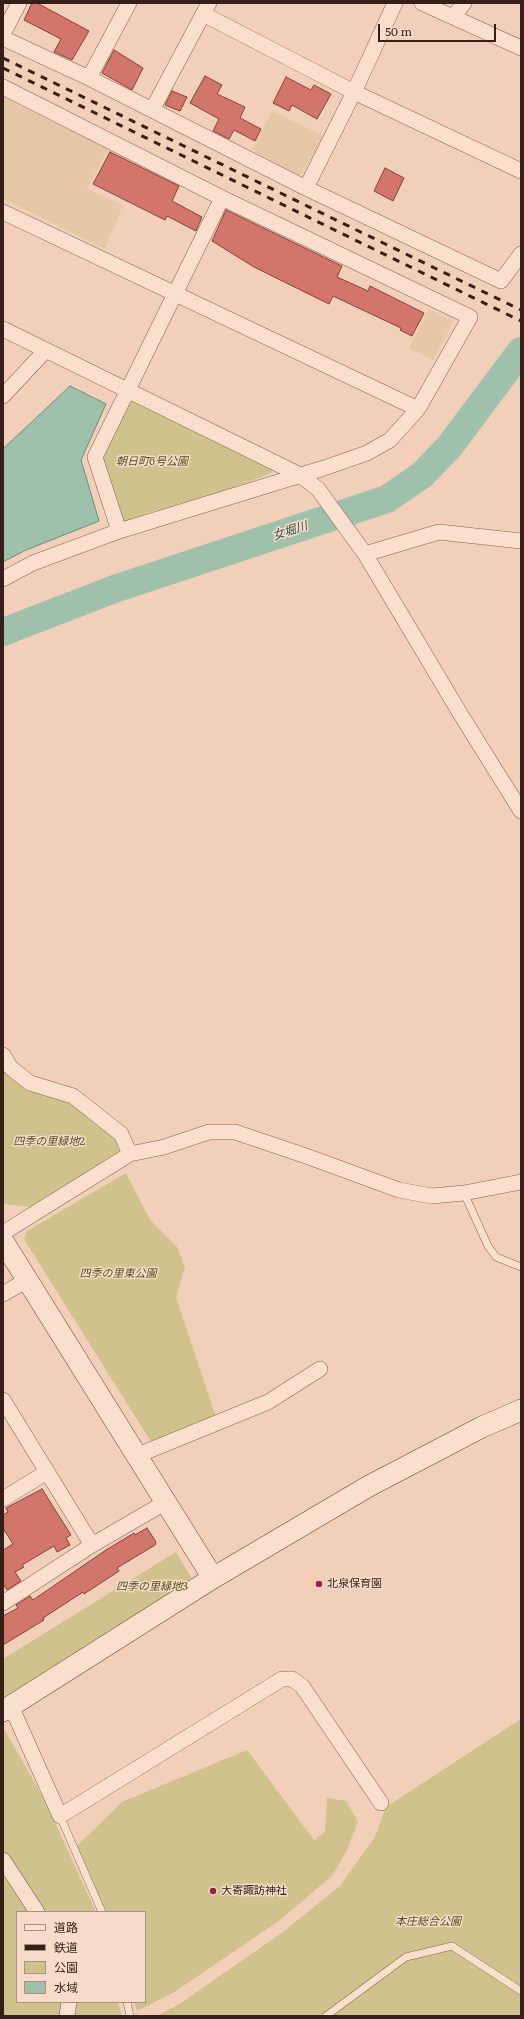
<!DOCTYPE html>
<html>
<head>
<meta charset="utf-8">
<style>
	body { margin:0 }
	#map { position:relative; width:524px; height:2019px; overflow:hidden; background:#f1cfb9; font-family:Literata,"Noto Sans JP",serif }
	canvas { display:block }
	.frame { position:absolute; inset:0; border:4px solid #361e19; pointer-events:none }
	.legend { position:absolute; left:16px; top:1911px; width:130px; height:92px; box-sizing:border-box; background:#f8dcc9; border:1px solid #aa9083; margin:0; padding:5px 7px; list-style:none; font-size:12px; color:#361e19 }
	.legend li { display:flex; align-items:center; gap:8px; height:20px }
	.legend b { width:20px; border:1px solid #aa9083 }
	.scale { position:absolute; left:378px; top:24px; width:118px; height:18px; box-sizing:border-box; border:2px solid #361e19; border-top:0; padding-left:5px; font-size:12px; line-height:14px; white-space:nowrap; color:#361e19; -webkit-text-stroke:3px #f8dcc9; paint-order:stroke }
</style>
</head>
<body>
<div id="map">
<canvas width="524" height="2019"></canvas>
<div class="frame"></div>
<ul class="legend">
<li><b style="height:5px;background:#fbdfcd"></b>道路</li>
<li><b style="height:5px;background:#361e19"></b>鉄道</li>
<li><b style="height:11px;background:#cfc28d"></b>公園</li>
<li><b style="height:11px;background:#9fc1ac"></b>水域</li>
</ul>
<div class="scale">50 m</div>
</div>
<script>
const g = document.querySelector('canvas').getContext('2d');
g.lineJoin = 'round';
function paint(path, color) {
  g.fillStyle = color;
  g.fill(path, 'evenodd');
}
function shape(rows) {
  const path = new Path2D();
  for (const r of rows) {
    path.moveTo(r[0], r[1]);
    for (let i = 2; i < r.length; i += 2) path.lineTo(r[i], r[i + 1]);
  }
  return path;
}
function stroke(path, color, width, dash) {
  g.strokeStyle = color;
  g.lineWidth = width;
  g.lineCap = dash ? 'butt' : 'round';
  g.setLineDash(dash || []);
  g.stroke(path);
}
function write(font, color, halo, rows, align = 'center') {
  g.font = font + ' Literata,"Noto Sans JP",serif';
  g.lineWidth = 3;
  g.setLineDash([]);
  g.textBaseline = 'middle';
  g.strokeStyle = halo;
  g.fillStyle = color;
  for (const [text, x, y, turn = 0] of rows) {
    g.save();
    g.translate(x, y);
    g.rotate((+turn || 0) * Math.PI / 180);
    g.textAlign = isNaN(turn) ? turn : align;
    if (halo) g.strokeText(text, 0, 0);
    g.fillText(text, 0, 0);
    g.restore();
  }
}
paint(shape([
	[3,92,110,146,87,189,123,205,105,249,3,199],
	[272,111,324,136,302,174,297,175,252,150],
	[429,309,452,320,452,325,433,360,409,348]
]), '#e7c8a6');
paint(shape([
	[136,399,273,468,271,473,217,494,147,513,125,522,122,520,99,457,126,403],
	[3,1069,70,1102,115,1137,119,1151,31,1207,3,1204],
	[126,1173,150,1220,177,1247,185,1267,176,1297,215,1414,214,1421,154,1444,150,1440,24,1239,27,1231],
	[176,1552,191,1577,187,1586,3,1700,3,1659],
	[521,1719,521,2016,157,2016,181,2003,283,1932,340,1886,375,1837,386,1807],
	[3,1727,45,1801,96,1912,17,1912,17,2002,118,2002,122,2016,3,2016],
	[247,1750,314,1840,325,1832,327,1798,346,1801,358,1822,346,1852,332,1876,280,1920,173,1993,137,2011,134,2002,145,2002,145,1912,106,1912,77,1846,122,1802]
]), '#cfc28d');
const water = shape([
	[70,386,106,404,81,460,99,521,26,550,3,562,3,449,70,386]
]);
paint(water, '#9fc1ac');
stroke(water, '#668e77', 1);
stroke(shape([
	[3,632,117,588,387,499,422,475,449,447,521,351]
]), '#9fc1ac', 28);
const building = shape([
	[32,3,37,3,89,31,72,60,54,52,61,39,24,20,32,3],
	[114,50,143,68,132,90,102,73,114,50],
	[205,76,222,85,217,94,245,107,240,118,261,129,255,141,234,130,229,139,213,131,219,119,190,103,205,76],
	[286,77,311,90,314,85,331,94,317,119,292,105,289,111,273,103,286,77],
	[172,91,187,97,180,111,165,105,172,91],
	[110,152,179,186,172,201,202,217,196,231,167,216,165,220,93,184,110,152],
	[385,168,404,178,393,201,374,191,385,168],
	[226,210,342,266,337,277,368,291,370,286,424,313,412,336,400,330,401,328,333,296,329,304,254,267,212,241,226,210],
	[42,1489,71,1535,66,1538,70,1545,57,1552,54,1546,22,1565,24,1567,15,1572,21,1581,7,1590,3,1584,3,1550,13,1544,3,1528,3,1515,8,1512,6,1508,42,1489],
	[147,1528,156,1542,155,1545,117,1568,119,1571,84,1594,83,1592,43,1618,44,1620,3,1645,3,1616,18,1608,16,1605,30,1596,33,1600,106,1550,134,1533,135,1535,147,1528]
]);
paint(building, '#d2766c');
stroke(building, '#893e37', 1);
const lane = shape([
	[464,1193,488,1246,496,1257,521,1267],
	[60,1816,102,1912],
	[127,2002,130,2016],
	[326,2016,406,1957,452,1946,521,1991]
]);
const street = shape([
	[422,3,521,48],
	[203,14,354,92,521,171],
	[453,17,464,3],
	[3,34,19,3],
	[3,38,89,78,306,188,501,281,521,254],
	[89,78,129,3],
	[3,87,222,198,470,317,418,409,390,440,367,453,324,468,119,531,33,563,3,579],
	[152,110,209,3],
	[306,188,354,92,395,3],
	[3,212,418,409],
	[3,329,300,475,318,489,365,554,461,715,521,811],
	[3,396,46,350],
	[119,531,95,457,222,198],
	[365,554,439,532,521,541],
	[3,1055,11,1068,30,1083,73,1096,121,1134,130,1154],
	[3,1233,130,1154,164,1147,209,1132,235,1132,306,1156,399,1190,432,1196,464,1193,521,1182],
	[3,1294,27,1280],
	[3,1400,92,1545],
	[138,1455,268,1402,320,1369],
	[3,1499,47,1472],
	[3,1603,92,1545,166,1502],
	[11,1706,60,1816,282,1679,292,1679,302,1686,381,1803],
	[3,1860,37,1912],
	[67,2016,69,2002]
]);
const secondary = shape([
	[3,1241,213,1578],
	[3,1711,213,1578,369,1486,482,1427,521,1410]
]);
stroke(lane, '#885e53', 8);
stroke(street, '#885e53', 16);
stroke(secondary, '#694037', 22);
stroke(lane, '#fbdfcd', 7);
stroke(street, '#fbdfcd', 15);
stroke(secondary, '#fbdfcd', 21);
stroke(shape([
	[3,58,521,310],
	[3,68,521,321]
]), '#361e19', 3, [7, 7]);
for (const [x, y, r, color] of [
	[319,1584,4,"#9b1f47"],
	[213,1891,4,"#9b1f47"]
]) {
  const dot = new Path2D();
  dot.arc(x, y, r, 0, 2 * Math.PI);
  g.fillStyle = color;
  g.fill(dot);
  stroke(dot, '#f8dcc9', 1.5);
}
write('italic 11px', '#54501e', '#f8dcc9', [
	["朝日町6号公園",152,462],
	["四季の里緑地2",49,1142],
	["四季の里東公園",118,1274],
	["四季の里緑地3",152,1587],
	["本庄総合公園",428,1922]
]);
write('11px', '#361e19', '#f8dcc9', [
	["北泉保育園",327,1584],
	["大寄諏訪神社",221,1891]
], 'left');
write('italic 12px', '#275745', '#f8dcc9', [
	["女堀川",290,531,-18]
]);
</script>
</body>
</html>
